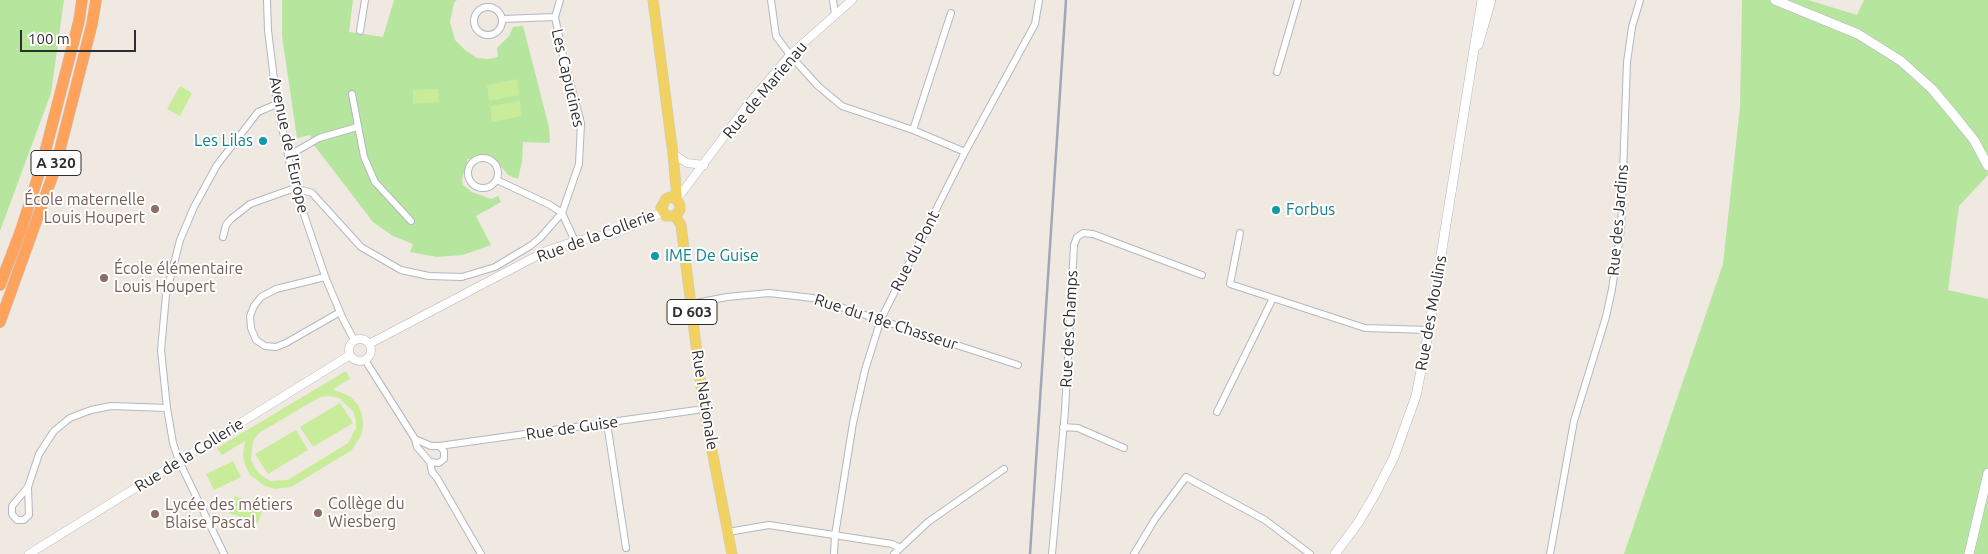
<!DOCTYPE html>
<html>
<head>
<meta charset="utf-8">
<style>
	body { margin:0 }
	#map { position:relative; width:1988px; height:554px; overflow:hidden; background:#efe9e1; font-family:Ubuntu,sans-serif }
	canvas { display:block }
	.scale { position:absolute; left:20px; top:30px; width:116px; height:22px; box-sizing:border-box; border:2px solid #2e2e2e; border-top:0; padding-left:6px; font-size:15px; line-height:18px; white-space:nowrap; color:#2e2e2e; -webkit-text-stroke:4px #fff; paint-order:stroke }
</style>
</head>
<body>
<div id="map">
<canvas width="1988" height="554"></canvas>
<div class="scale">100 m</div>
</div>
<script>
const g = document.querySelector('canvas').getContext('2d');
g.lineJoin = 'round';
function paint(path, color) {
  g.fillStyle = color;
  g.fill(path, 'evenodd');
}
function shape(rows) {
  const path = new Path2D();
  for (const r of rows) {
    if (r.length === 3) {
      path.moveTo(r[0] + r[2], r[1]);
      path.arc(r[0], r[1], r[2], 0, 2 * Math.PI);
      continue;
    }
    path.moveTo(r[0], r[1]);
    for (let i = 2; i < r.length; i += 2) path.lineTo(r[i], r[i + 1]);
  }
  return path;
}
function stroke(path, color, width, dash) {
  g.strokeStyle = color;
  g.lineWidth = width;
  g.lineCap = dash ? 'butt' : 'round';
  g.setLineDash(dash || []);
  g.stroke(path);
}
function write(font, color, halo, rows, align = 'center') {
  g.font = font + ' Ubuntu,sans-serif';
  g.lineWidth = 4;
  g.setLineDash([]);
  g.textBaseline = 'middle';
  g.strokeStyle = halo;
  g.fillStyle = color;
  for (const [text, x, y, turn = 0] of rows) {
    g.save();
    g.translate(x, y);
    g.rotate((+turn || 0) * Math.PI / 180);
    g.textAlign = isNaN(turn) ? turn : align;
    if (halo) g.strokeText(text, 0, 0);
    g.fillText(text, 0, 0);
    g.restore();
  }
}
paint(shape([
	[0,0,64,0,51,93,0,231],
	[282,0,353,0,349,32,383,37,394,0,457,0,454,3,450,22,455,40,465,50,477,58,488,59,498,57,497,48,509,36,513,27,523,26,549,127,550,143,523,142,522,161,518,179,508,175,500,165,490,155,468,159,462,179,463,185,472,192,491,199,498,196,501,202,476,216,491,245,463,255,437,257,410,252,413,244,393,236,373,222,314,145,310,135,297,138,282,36],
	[1742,0,1808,0,1857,15,1864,0,1988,0,1988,175,1959,206,1948,290,1988,299,1988,554,1624,554,1723,264,1740,107]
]), '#b6e59e');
paint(shape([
	[517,79,519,95,489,101,487,85],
	[180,86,192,93,180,116,167,109],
	[438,89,439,102,413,104,413,90],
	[520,101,521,116,492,122,490,106],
	[346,371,350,379,333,389,351,397,358,405,362,414,363,424,362,434,352,450,291,487,275,489,265,486,250,475,245,465,243,455,245,441,222,455,217,448],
	[329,396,339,398,353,411,356,420,356,428,348,443,288,480,270,481,261,475,254,467,251,459,253,441,259,433,320,397],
	[340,403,353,423,313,447,300,427],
	[296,430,308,450,268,474,255,454],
	[233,461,241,477,214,490,206,474],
	[235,496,264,506,258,523,229,513]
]), '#c9ec9a');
const minor = shape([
	[267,0,268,30,277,104,295,188,326,279,343,319,354,340],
	[771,0,776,36,790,55,818,86,842,106,913,130,965,152],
	[833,0,835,14],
	[488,21,14],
	[502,19,555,17],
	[360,31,365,0],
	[1277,72,1298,0],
	[352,94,364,157,375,182,411,221],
	[913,130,951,13],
	[288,156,319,138,357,127],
	[483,173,15],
	[497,180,550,205,562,213,575,241],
	[1240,233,1230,284,1365,328,1429,330],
	[223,237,226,225,231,219,250,204,295,188,312,193,361,247,401,270,429,276,462,277,495,267,530,246,540,238,562,213,579,164,581,123,563,56,555,17,560,0],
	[325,277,276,289,261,297,254,306,250,316,251,328,256,340,265,346,276,347,286,343,340,312],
	[691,304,727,297,769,293,813,298,1018,365],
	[365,360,415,439,417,447,430,462,432,472,437,478,481,554],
	[1217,412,1273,298],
	[607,423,626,548],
	[1063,427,1078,428,1124,448],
	[415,439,431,446,439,446,704,409],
	[430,462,439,463,444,459,444,451,439,446],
	[28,487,12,506,12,514,17,520,24,520,29,515,28,487,39,454,54,431,70,418,91,410,111,406,167,408],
	[728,532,769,525,892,544,900,548],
	[224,554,179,461,173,443,167,408,161,350,166,295,180,240,194,207,217,165,258,112,277,104],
	[834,554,835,535,853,423,865,370,881,319,965,152,1035,24,1039,0],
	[894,554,928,522,1004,469],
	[1052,554,1065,411,1074,245,1077,237,1083,233,1093,234,1202,275],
	[1134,554,1155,519,1186,477,1265,520,1310,554],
	[1550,554,1574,421,1606,317,1612,289,1621,229,1627,62,1632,27,1640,0]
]);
const tertiary = shape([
	[673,154,687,163,704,165],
	[677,199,746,107,790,55,852,0],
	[360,350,11],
	[369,344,546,251,575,241,616,233,663,212],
	[29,554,350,355]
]);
const secondary = shape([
	[1775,0,1858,34,1901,61,1932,89,1953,114,1974,140,1988,166],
	[1478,45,1491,0],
	[1335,554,1358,523,1374,496,1394,457,1416,396,1429,330,1482,0],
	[1969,554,1988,473]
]);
const primary = shape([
	[653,0,673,154,677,199,680,206,680,210,675,216],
	[675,216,681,225,704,409,732,554],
	[675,216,666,216,661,208,666,199,670,197,677,199]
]);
const motorway = shape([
	[0,285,21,230,42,164,79,21,82,0],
	[0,322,55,169,92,24,96,0]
]);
stroke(minor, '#b4b7c1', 8);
stroke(tertiary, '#b4b7c1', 9);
stroke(secondary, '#b4b7c1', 10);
stroke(primary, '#c9c9c9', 11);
stroke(motorway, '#c9c9c9', 12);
stroke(minor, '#fff', 6);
stroke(tertiary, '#fff', 8);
stroke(secondary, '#fff', 9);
stroke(primary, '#f2d163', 10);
stroke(motorway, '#ffa35c', 11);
stroke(shape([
	[1030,554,1066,0]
]), '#a3a6b8', 2.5);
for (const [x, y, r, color] of [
	[263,141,5,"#0f9aa8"],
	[155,209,5,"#8d6e63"],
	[1276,210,5,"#0f9aa8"],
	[655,256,5,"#0f9aa8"],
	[104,278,5,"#8d6e63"],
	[318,513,5,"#8d6e63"],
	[155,514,5,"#8d6e63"]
]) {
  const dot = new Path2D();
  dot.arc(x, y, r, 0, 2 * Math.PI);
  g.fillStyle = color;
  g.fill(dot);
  stroke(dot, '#fff', 2);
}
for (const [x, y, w] of [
	[56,163,50],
	[692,312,50]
]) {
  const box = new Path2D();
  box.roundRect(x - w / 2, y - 12.5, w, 25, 4);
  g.fillStyle = '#fff';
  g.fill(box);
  stroke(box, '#2e2e2e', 1);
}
write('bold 15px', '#2e2e2e', null, [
	["A 320",56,163],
	["D 603",692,312]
]);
write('16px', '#2e2e2e', '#fff', [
	["Les Capucines",568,78,77],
	["Rue de Marienau",765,90,-50],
	["Avenue de l'Europe",289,145,78],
	["Rue des Jardins",1618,220,-85],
	["Rue de la Collerie",596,236,-20],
	["Rue du Pont",915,251,-63],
	["Rue des Moulins",1431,313,-80],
	["Rue du 18e Chasseur",886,322,18],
	["Rue des Champs",1069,329,-87],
	["Rue Nationale",705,400,81],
	["Rue de Guise",572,428,-8],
	["Rue de la Collerie",189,455,-32]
]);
write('16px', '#0d838f', '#fff', [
	["Les Lilas",253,141,"right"],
	["Forbus",1286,210],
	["IME De Guise",665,256]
], 'left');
write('16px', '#785e54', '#fff', [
	["École maternelle",145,200,"right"],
	["Louis Houpert",145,218,"right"],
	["École élémentaire",114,269],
	["Louis Houpert",114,287],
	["Collège du",328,504],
	["Wiesberg",328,522],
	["Lycée des métiers",165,505],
	["Blaise Pascal",165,523]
], 'left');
</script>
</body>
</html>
